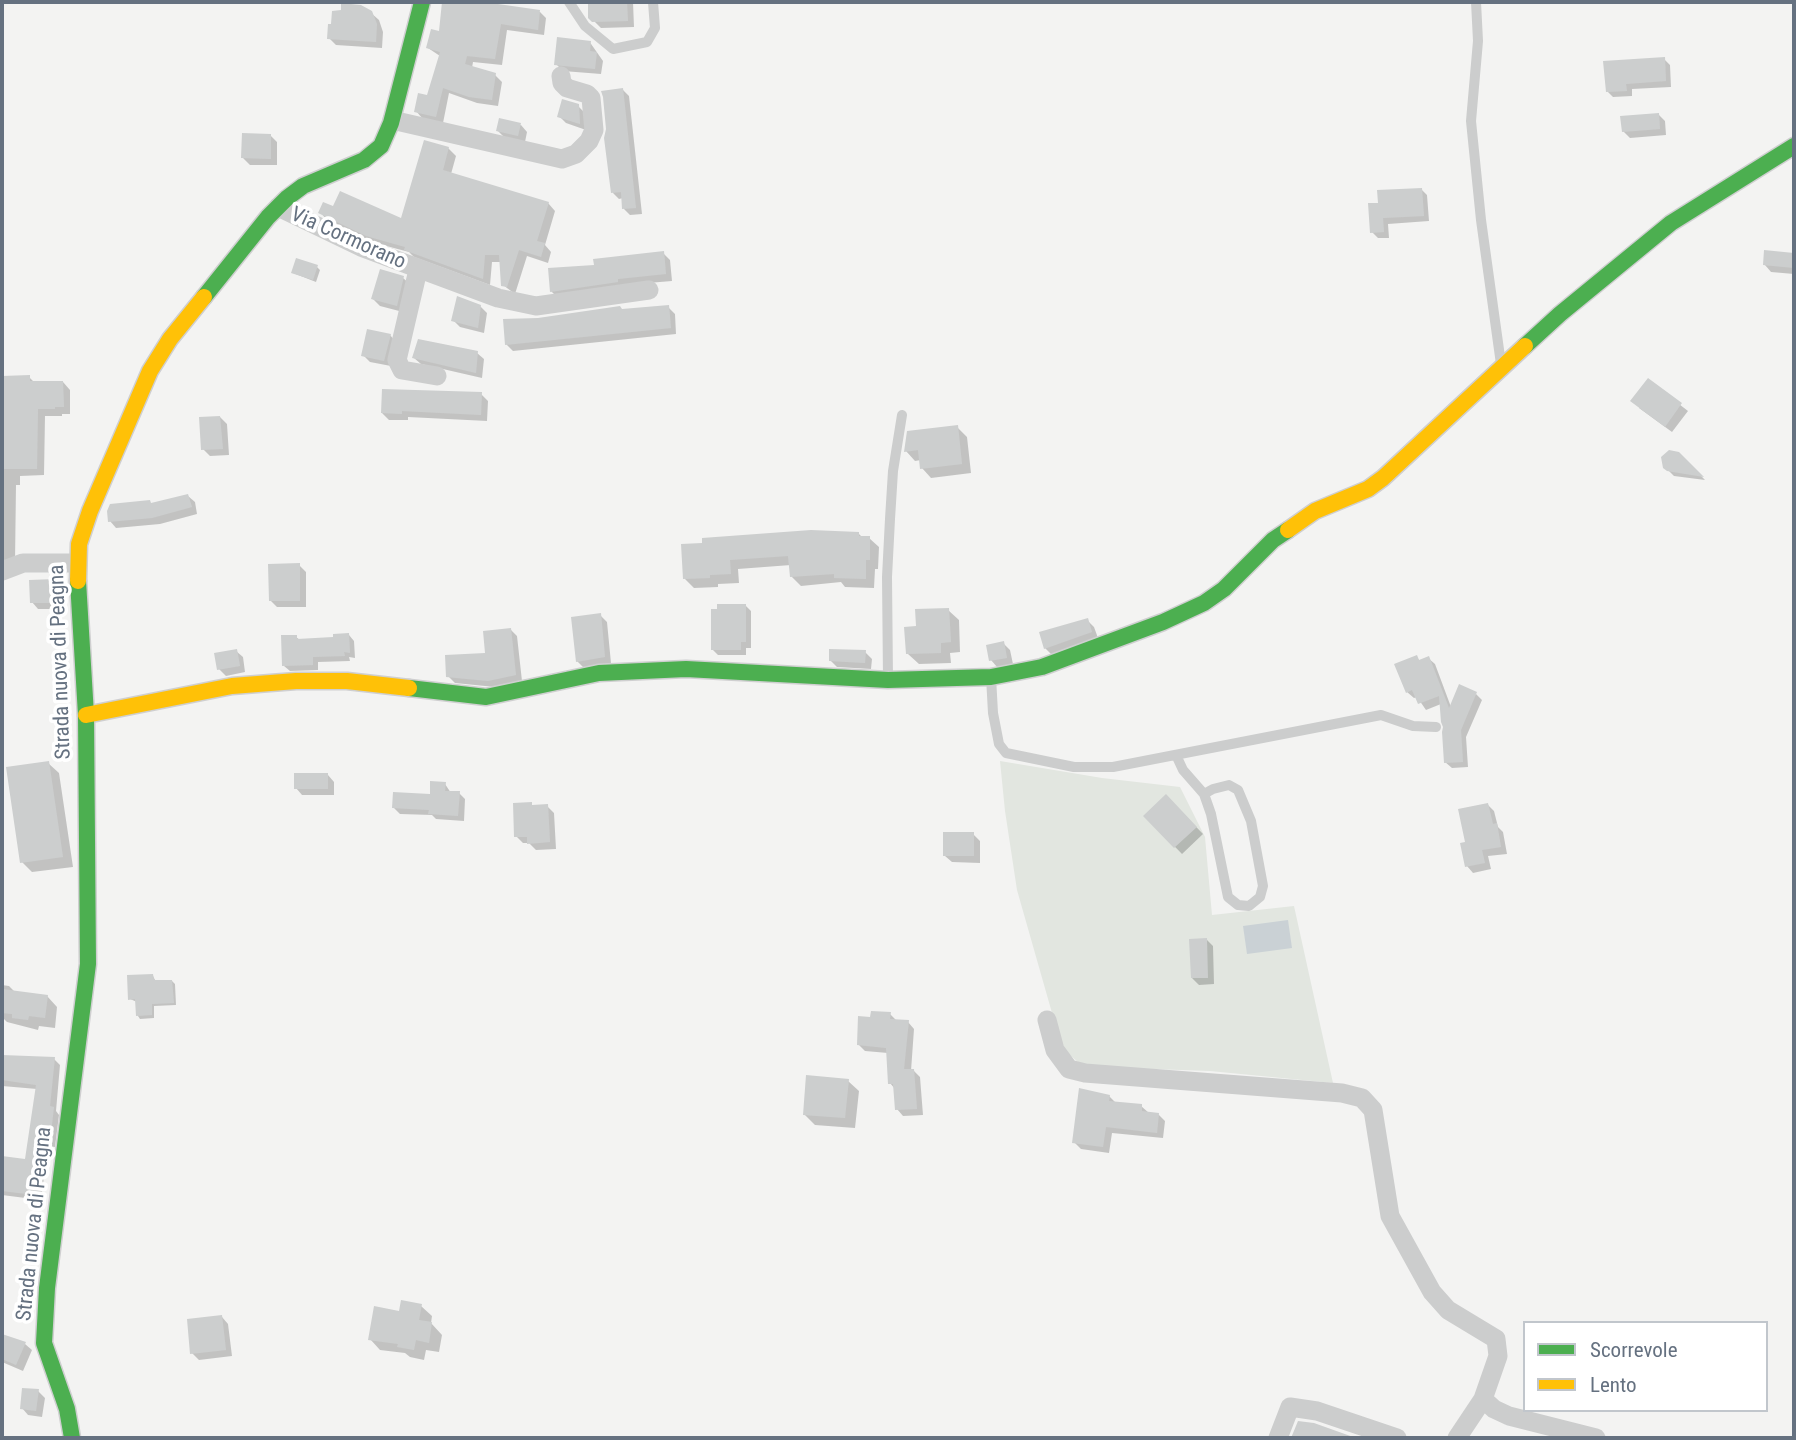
<!DOCTYPE html>
<html>
<head>
<meta charset="utf-8">
<style>
	body { margin:0 }
	#map { position:relative; width:1796px; height:1440px; overflow:hidden; background:#f3f3f2; font-family:"Roboto Condensed",sans-serif }
	canvas { display:block }
	.frame { position:absolute; inset:0; border:4px solid #657180; pointer-events:none }
	.legend { position:absolute; left:1523px; top:1321px; width:245px; height:91px; box-sizing:border-box; background:#fff; border:2px solid #c1c6cc; margin:0; padding:9px 12px; list-style:none; font-size:21px; color:#657180 }
	.legend li { display:flex; align-items:center; gap:14px; height:35px }
	.legend b { width:35px; border:2px solid #c1c6cc }
</style>
</head>
<body>
<div id="map">
<canvas width="1796" height="1440"></canvas>
<div class="frame"></div>
<ul class="legend">
<li><b style="height:9px;background:#4caf50"></b>Scorrevole</li>
<li><b style="height:9px;background:#ffc107"></b>Lento</li>
</ul>
</div>
<script>
const g = document.querySelector('canvas').getContext('2d');
g.lineJoin = 'round';
function paint(path, color) {
  g.fillStyle = color;
  g.fill(path, 'evenodd');
}
function shape(rows) {
  const path = new Path2D();
  for (const r of rows) {
    path.moveTo(r[0], r[1]);
    for (let i = 2; i < r.length; i += 2) path.lineTo(r[i], r[i + 1]);
  }
  return path;
}
function stroke(path, color, width, dash) {
  g.strokeStyle = color;
  g.lineWidth = width;
  g.lineCap = dash ? 'butt' : 'round';
  g.setLineDash(dash || []);
  g.stroke(path);
}
function write(font, color, halo, rows, align = 'center') {
  g.font = font + ' "Roboto Condensed",sans-serif';
  g.lineWidth = 7;
  g.setLineDash([]);
  g.textBaseline = 'middle';
  g.strokeStyle = halo;
  g.fillStyle = color;
  for (const [text, x, y, turn = 0] of rows) {
    g.save();
    g.translate(x, y);
    g.rotate((+turn || 0) * Math.PI / 180);
    g.textAlign = isNaN(turn) ? turn : align;
    if (halo) g.strokeText(text, 0, 0);
    g.fillText(text, 0, 0);
    g.restore();
  }
}
paint(shape([
	[1000,761,1102,778,1180,787,1205,837,1212,915,1294,906,1333,1083,1210,1071,1094,1067,1081,1065,1069,1054,1060,1041,1017,890,1005,811]
]), '#e2e6e0');
paint(shape([
	[1288,920,1292,948,1247,954,1243,926]
]), '#cad1d5');
paint(shape([
	[444,2,469,2,540,12,546,18,544,35,507,30,502,65,473,62,472,68,495,75,502,82,498,106,477,103,449,93,443,123,422,118,416,111,428,97,440,56,428,48,440,33],
	[590,2,633,2,634,27,601,28,590,17],
	[371,13,379,20,383,32,382,48,336,45,329,38],
	[589,41,603,61,601,74,563,71,556,64],
	[1664,59,1670,65,1671,87,1632,89,1632,96,1613,97,1607,91],
	[623,90,629,96,642,214,630,215,624,209,623,198,619,199,613,193],
	[578,106,585,113,586,130,566,123,559,116],
	[1658,114,1665,121,1666,135,1630,138,1623,131],
	[521,125,527,132,525,142,504,137,498,131],
	[270,135,277,142,277,165,250,165,243,158],
	[448,148,456,156,451,174,548,203,555,211,545,245,551,252,548,263,527,256,515,294,503,285,502,262,492,262,490,285,414,257,409,252,375,243,327,220,320,212,334,208,402,220],
	[1421,189,1427,195,1429,221,1388,224,1389,238,1378,238,1372,232,1380,204],
	[1766,252,1794,254,1794,274,1771,272,1765,265],
	[663,253,670,260,672,281,624,285,558,298,551,291,596,266],
	[317,267,320,270,316,282,293,273],
	[403,278,410,284,403,312,380,306,373,299],
	[480,306,487,313,484,333,460,327,453,320],
	[668,307,675,314,676,334,513,351,506,344,538,320],
	[390,335,396,342,391,366,370,362,363,355],
	[477,353,484,359,482,378,421,364,414,358],
	[2,377,29,377,34,382,63,382,70,390,70,414,62,414,62,416,45,416,44,475,20,476,20,485,16,485,15,563,2,569],
	[1648,380,1688,411,1672,432,1639,408],
	[481,394,488,401,487,421,408,417,408,420,389,420,382,413],
	[220,417,227,424,229,455,210,456,203,449],
	[957,427,967,437,971,473,931,478,922,468,921,460,915,461,906,451],
	[1679,453,1705,480,1674,476,1665,467],
	[188,496,195,502,197,514,160,524,116,528,110,521,152,504],
	[859,534,863,538,869,538,879,547,878,569,875,569,874,588,845,587,841,582,801,586,791,576,791,565,738,569,739,583,718,584,718,587,694,588,685,579,683,546],
	[299,565,306,572,306,607,277,607,270,600],
	[56,581,62,588,63,609,38,609,32,602],
	[745,605,751,611,751,648,746,648,746,655,718,655,712,649],
	[948,610,959,620,960,652,950,653,951,663,919,664,908,654,918,628],
	[600,615,607,622,611,663,584,668,577,661],
	[1087,620,1094,627,1098,638,1052,655,1045,648],
	[511,630,517,636,522,681,495,687,455,683,448,676,487,655],
	[349,635,354,641,355,658,349,657,350,661,318,662,318,670,290,671,284,666,296,637,300,640,335,639],
	[1003,643,1010,650,1013,664,997,667,991,660],
	[236,651,243,657,245,672,226,676,219,669],
	[865,652,872,659,871,669,837,667,830,660],
	[1416,657,1420,661,1428,658,1435,664,1451,707,1476,694,1482,700,1466,737,1468,767,1452,768,1445,762,1445,727,1441,704,1426,710,1417,697,1414,698,1407,692],
	[48,763,59,773,73,867,32,872,22,862],
	[328,775,334,782,334,795,302,795,296,788],
	[445,784,451,793,459,793,465,799,464,821,436,819,432,815,400,814,394,808,431,796],
	[1166,796,1203,834,1182,854,1145,816],
	[1488,805,1494,811,1498,827,1503,832,1507,854,1488,856,1491,869,1473,873,1467,866,1467,844],
	[547,806,554,813,556,849,536,850,529,843,523,843,516,836],
	[973,834,980,841,980,863,952,862,945,856],
	[1207,940,1213,946,1214,984,1199,985,1192,978],
	[153,976,156,982,172,981,175,984,176,1005,154,1006,154,1018,140,1019,138,1016,137,1002,130,999],
	[2,985,9,986,15,992,47,996,57,1007,55,1028,39,1026,38,1030,7,1022,2,1017],
	[890,1014,897,1021,908,1022,914,1029,911,1071,914,1071,920,1077,923,1115,903,1116,897,1109,895,1089,890,1083,888,1053,865,1051,859,1045,872,1019],
	[2,1056,54,1059,60,1065,56,1111,59,1115,55,1147,48,1146,41,1200,2,1195,2,1158,26,1161,37,1089,2,1086],
	[848,1081,859,1091,855,1128,815,1125,804,1114],
	[1109,1096,1116,1103,1141,1106,1149,1113,1158,1114,1165,1121,1163,1138,1112,1133,1109,1153,1081,1149,1074,1142],
	[421,1306,432,1316,431,1323,442,1335,439,1352,426,1350,424,1360,410,1357,405,1353,380,1350,370,1339,400,1313],
	[222,1317,228,1324,232,1356,199,1360,192,1353],
	[2,1336,25,1344,32,1350,23,1371,2,1362],
	[38,1391,45,1398,42,1417,28,1415,22,1408],
	[26,1436,44,1436,46,1438,26,1438]
]), '#0003');
paint(shape([
	[442,2,484,2,540,10,538,30,501,24,495,59,467,56,465,64,496,73,492,100,469,97,443,88,436,117,414,112,418,93,427,95,440,52,426,48,431,29,439,31],
	[588,2,627,2,628,21,592,22,588,18],
	[341,3,361,5,372,11,377,24,376,42,327,39,328,24,331,24,332,11,341,10],
	[557,37,591,41,590,51,597,52,595,69,554,65],
	[1665,57,1666,81,1626,84,1627,91,1606,92,1603,61],
	[623,88,636,208,622,209,621,192,611,193,604,138,606,129,603,97,601,91],
	[562,99,579,104,580,124,557,117],
	[1659,113,1660,129,1622,132,1620,116],
	[499,118,521,123,518,136,496,131],
	[242,133,271,134,271,159,241,158],
	[424,140,449,147,443,170,549,202,537,241,545,243,541,257,519,250,507,287,501,286,499,255,485,255,483,279,404,250,405,247,366,236,318,213,323,202,333,206,340,191,401,218],
	[1422,188,1424,216,1383,218,1384,232,1370,233,1368,203,1378,203,1377,190],
	[1764,250,1794,253,1794,268,1763,265],
	[664,251,666,274,618,279,618,282,550,292,548,268,594,265,593,259],
	[296,258,318,265,313,280,291,273],
	[380,269,404,276,397,306,371,299],
	[457,296,481,305,478,328,451,321],
	[669,305,671,328,505,345,503,319,538,318,620,306,622,309],
	[367,329,391,334,384,361,361,356],
	[418,339,478,351,476,373,412,358],
	[30,375,30,381,63,381,64,407,55,407,55,409,38,409,37,469,2,469,2,376],
	[1648,378,1682,403,1665,427,1630,401],
	[382,389,482,392,481,415,402,411,402,414,381,413],
	[220,416,223,449,201,450,199,417],
	[958,425,962,464,920,469,918,450,904,452,907,431],
	[1669,450,1679,452,1704,477,1667,471,1663,468,1661,457],
	[188,494,192,507,152,518,108,522,107,511,110,504,150,500,151,503],
	[811,530,859,532,859,536,870,536,870,560,866,560,866,579,834,578,834,574,790,577,788,556,730,560,731,574,710,575,710,578,683,579,681,544,702,543,702,538],
	[300,563,300,601,269,601,268,564],
	[56,579,57,603,30,603,29,580],
	[717,604,746,604,746,642,741,642,741,650,711,650,711,609,717,609],
	[949,608,951,642,941,643,941,653,906,654,904,627,916,626,915,609],
	[601,613,605,657,576,662,571,617],
	[1088,618,1092,632,1044,649,1039,632],
	[511,628,516,675,488,681,446,677,445,655,485,653,483,631],
	[349,633,350,653,344,652,345,656,313,657,313,665,282,666,281,635,297,635,297,639,333,637,333,634],
	[1004,641,1007,658,989,661,986,645],
	[237,649,240,666,217,670,214,653],
	[829,649,866,650,865,663,829,661],
	[1417,655,1419,660,1429,656,1449,708,1459,684,1477,692,1461,730,1463,762,1444,763,1442,732,1443,727,1441,722,1439,696,1418,704,1412,690,1406,693,1394,664],
	[49,761,63,857,20,863,6,767],
	[294,773,328,773,328,789,294,789],
	[430,781,446,782,445,791,460,791,458,816,428,814,429,810,392,808,393,792,430,794],
	[1166,794,1197,827,1174,848,1143,816],
	[532,802,532,805,548,804,550,842,527,844,527,837,514,837,513,803],
	[1488,803,1493,824,1497,823,1501,847,1482,850,1485,863,1465,867,1460,843,1465,842,1458,809],
	[943,832,974,832,974,856,943,856],
	[1207,938,1208,978,1191,978,1189,939],
	[153,974,154,980,172,980,174,1003,152,1004,152,1015,136,1016,135,999,128,1000,127,975],
	[2,989,48,995,45,1018,29,1016,28,1020,12,1018,12,1014,2,1013],
	[871,1011,891,1012,890,1019,909,1020,904,1069,914,1069,917,1109,895,1110,893,1084,888,1084,886,1048,857,1045,858,1016,870,1017],
	[2,1055,55,1057,50,1106,54,1107,50,1142,43,1141,35,1195,2,1191,2,1156,25,1159,36,1085,2,1080],
	[806,1075,849,1079,845,1118,803,1115],
	[1079,1088,1110,1095,1109,1101,1142,1104,1142,1111,1159,1113,1157,1133,1106,1127,1103,1147,1072,1143],
	[401,1300,422,1304,419,1320,432,1322,429,1343,416,1340,414,1350,397,1347,398,1344,368,1340,374,1306,399,1311],
	[222,1315,226,1350,190,1354,187,1319],
	[2,1334,26,1342,16,1365,2,1359],
	[22,1388,39,1389,36,1411,20,1409],
	[1298,1421,1314,1423,1356,1438,1291,1438]
]), '#cccece');
const fast = shape([
	[204,297,268,217,287,198,303,186,364,160,381,146,391,123,422,2],
	[1525,346,1560,314,1671,223,1794,146],
	[409,688,486,697,599,673,686,669,888,680,991,677,1042,667,1163,622,1204,603,1224,589,1273,540,1288,530],
	[72,1438,67,1409,44,1343,47,1288,88,964,86,715,78,581]
]);
const slow = shape([
	[1288,530,1315,511,1368,489,1383,478,1525,346],
	[78,581,79,544,90,511,150,371,170,339,204,297],
	[86,715,232,686,296,681,347,681,409,688]
]);
stroke(fast, '#cfcfd0', 19);
stroke(slow, '#cfcfd0', 19);
stroke(shape([
	[569,2,585,26,613,49,647,42,655,28,653,2],
	[1476,2,1478,41,1471,121,1481,220,1501,364],
	[991,677,993,713,999,744,1006,753,1074,767,1113,767,1381,715,1413,726,1436,727],
	[888,679,887,577,890,519,893,471,902,415],
	[1176,755,1183,770,1204,794,1211,814,1228,897,1238,905,1249,906,1260,897,1263,886,1251,821,1238,790,1229,785,1213,789,1204,794]
]), '#cccdcd', 10);
stroke(shape([
	[392,120,562,159,576,154,589,141,594,130,591,98,587,94,567,88,562,83,561,76],
	[278,207,361,247,498,298,536,306,649,290],
	[418,270,397,360,402,370,437,376],
	[2,571,23,563,77,563],
	[1047,1020,1055,1050,1069,1069,1085,1073,1342,1093,1362,1098,1373,1110,1390,1216,1432,1292,1448,1310,1496,1339,1498,1356,1483,1399,1457,1438],
	[1483,1399,1494,1409,1509,1416,1596,1438],
	[1278,1438,1290,1407,1317,1411,1397,1438]
]), '#cccdcd', 19);
stroke(fast, '#4caf50', 16);
stroke(slow, '#ffc107', 16);
write('21px', '#657180', '#fff', [
	["Via Cormorano",348,239,24],
	["Strada nuova di Peagna",61,662,-92],
	["Strada nuova di Peagna",35,1224,-84]
]);
</script>
</body>
</html>
